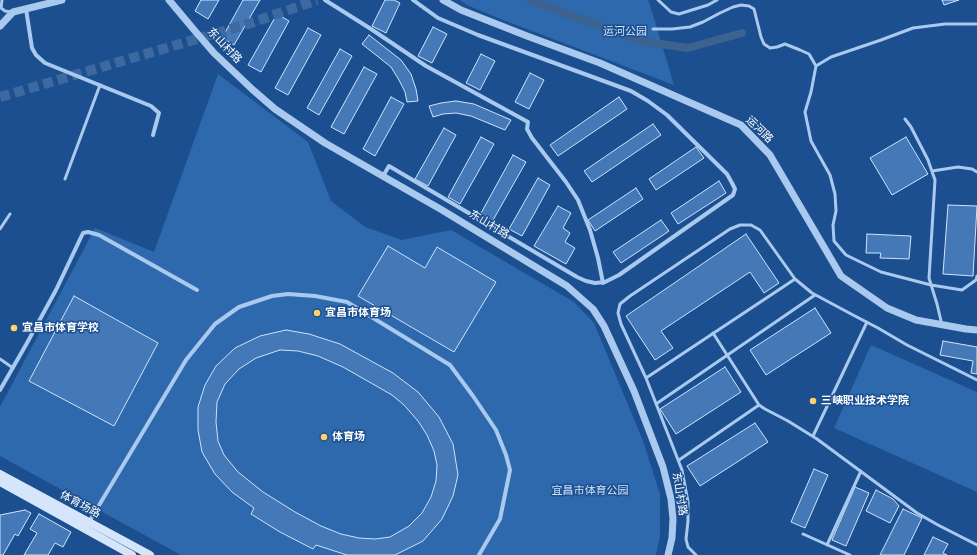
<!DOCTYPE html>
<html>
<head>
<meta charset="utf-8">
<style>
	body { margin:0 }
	canvas { display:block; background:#1b4f8f }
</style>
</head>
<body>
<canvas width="977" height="555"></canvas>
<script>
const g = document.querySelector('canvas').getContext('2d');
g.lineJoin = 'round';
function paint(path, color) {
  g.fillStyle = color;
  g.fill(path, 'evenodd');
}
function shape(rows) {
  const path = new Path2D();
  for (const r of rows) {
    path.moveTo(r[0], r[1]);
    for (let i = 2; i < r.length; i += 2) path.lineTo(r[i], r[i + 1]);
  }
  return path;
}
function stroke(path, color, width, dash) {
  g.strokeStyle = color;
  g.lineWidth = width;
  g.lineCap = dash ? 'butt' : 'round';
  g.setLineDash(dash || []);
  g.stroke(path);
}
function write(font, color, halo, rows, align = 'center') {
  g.font = font + ' "Sofia Sans Condensed","Noto Sans SC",sans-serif';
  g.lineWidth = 3;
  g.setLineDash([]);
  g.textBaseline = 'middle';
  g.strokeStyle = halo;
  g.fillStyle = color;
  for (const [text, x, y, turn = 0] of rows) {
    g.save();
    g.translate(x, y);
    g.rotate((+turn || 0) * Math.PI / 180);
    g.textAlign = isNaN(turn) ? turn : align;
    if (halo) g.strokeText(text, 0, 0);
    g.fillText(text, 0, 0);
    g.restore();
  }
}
paint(shape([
	[460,0,648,0,649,2,674,85,498,18,467,5],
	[218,74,308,142,331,201,365,227,402,240,451,230,574,302,594,323,643,441,660,494,660,536,656,555,181,555,0,456,0,407,95,228,154,252],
	[871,345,977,392,977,492,834,428]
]), '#2e69ad');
stroke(shape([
	[529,0,641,41,688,48,742,33]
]), '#3c6290', 8);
const building = shape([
	[201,0,219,0,208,19,195,11,201,0],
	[243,0,260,0,234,45,222,38,243,0],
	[385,0,394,0,400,3,386,33,372,26,385,0],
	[942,0,959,0,944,5,942,0],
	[277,14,289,21,261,72,248,65,277,14],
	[433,27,447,34,432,63,418,56,433,27],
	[308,28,321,35,288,95,275,88,308,28],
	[369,35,401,60,411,74,416,89,418,101,407,102,405,92,399,80,391,67,362,44,369,35],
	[340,49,352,56,319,115,307,108,340,49],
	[481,54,495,61,480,90,466,83,481,54],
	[364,67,377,74,344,134,331,127,364,67],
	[530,73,544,80,529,109,515,102,530,73],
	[391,97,404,104,375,156,363,149,391,97],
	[619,97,627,109,558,156,550,145,619,97],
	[456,101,474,104,511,120,505,130,471,116,456,113,443,114,433,117,429,106,441,103,456,101],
	[653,124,661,135,592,182,584,171,653,124],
	[444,128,456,135,428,186,415,179,444,128],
	[481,137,494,144,460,204,448,197,481,137],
	[906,137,928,174,892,195,870,158,906,137],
	[696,147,704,158,656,190,649,179,696,147],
	[513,155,526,162,492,222,480,215,513,155],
	[538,178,550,185,522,236,509,229,538,178],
	[719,181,726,193,678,224,671,213,719,181],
	[636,188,643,199,595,231,588,220,636,188],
	[948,205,977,206,973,276,943,274,948,205],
	[558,206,571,213,563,228,570,233,565,242,575,248,566,264,534,246,558,206],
	[661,220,669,231,621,263,613,252,661,220],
	[746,234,779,283,764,293,750,272,661,331,673,348,655,360,626,316,746,234],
	[867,234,911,236,909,259,880,258,881,253,866,253,867,234],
	[388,246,425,268,437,247,496,282,454,352,358,296,388,246],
	[74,296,158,343,114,426,29,381,74,296],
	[815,308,831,333,766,375,750,350,815,308],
	[286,330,309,334,340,344,393,373,418,392,439,417,453,444,458,475,453,496,442,519,423,541,395,555,347,555,316,545,313,549,280,532,251,514,254,508,232,492,215,474,202,452,198,430,198,407,205,385,216,366,235,348,260,336,286,330],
	[280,350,298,351,318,356,343,367,392,395,404,405,418,421,427,435,434,451,437,465,436,481,431,497,422,513,409,526,390,537,375,539,359,538,341,534,321,526,295,512,263,492,238,472,224,455,218,441,216,422,217,402,225,384,239,369,256,358,280,350],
	[943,341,977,347,977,374,971,373,973,361,940,355,943,341],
	[725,367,741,392,676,434,660,409,725,367],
	[755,423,768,442,700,486,687,466,755,423],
	[814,469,828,475,805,528,791,522,814,469],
	[855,487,869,493,846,546,832,540,855,487],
	[876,490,893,499,899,506,890,523,866,511,876,490],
	[903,509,922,518,904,555,880,555,903,509],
	[25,510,31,513,18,536,15,534,3,555,0,555,0,515,25,510],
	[39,514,71,532,63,547,55,543,48,555,24,555,37,533,30,529,39,514],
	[933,537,948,544,943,553,947,555,924,555,933,537]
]);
paint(building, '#4478b7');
stroke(building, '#cfe3fa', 1);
stroke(shape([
	[0,97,251,23,317,0]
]), '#3d69a0', 10, [10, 5]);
stroke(shape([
	[2,0,1,8,5,11,12,12],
	[658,0,671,12,679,14,708,5,717,0],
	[653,29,672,29,690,27,703,22,720,13,733,7,741,5,749,6,754,9,761,37,764,44,770,48,777,47,785,44,800,50,809,54,816,66,811,92,805,112,811,141,830,175,835,194,836,211,833,225,834,241,846,255,881,272,931,285,962,290,976,280,977,276],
	[816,66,831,57,881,40,913,28,945,24,977,24],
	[905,119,911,127,928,160,935,180,929,278,937,304,942,325],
	[932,171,958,167,972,169,977,172],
	[65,179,100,85],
	[0,229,10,214],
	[713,333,759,405,765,409,788,421,817,439,917,513,938,525,977,545],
	[0,359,13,368],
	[646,378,795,279],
	[656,404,815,295],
	[813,436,867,322],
	[679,460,759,405],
	[803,534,850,555],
	[827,545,861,471],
	[696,555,688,547,686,539,688,521,688,502,682,470,646,378,621,324,618,313,620,304,630,296,730,229,740,225,751,225,760,230,795,279,812,293,853,315,878,328,907,345,977,380]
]), '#a9c9ee', 3);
stroke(shape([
	[325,0,371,29,426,66,528,122,527,129,532,138,566,182,578,200,590,230,598,258,603,283],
	[26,9,32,48,36,55,45,63,151,106,159,113,153,135],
	[383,176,389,166,577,277,586,281,595,283,605,282,619,275,733,195,735,189,732,183,727,174,667,115,648,101,631,91,478,35,438,18,413,0],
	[0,390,27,343,56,290,83,233,88,232,99,235,197,290],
	[89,522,186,360,215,324,239,307,272,296,288,294,315,296,347,302,450,365,473,396,496,430,506,455,510,470,500,519,479,555]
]), '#a9c9ee', 4);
stroke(shape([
	[169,0,195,31,214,53,253,90,275,109,325,143,442,210,567,286,593,309,604,326,634,391,663,467,671,499,673,519,672,538,668,555],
	[443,0,461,10,527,36,600,63,741,125,770,155,841,276,887,308,916,320,966,329,977,330],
	[0,26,13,12,62,0]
]), '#a9c9ee', 7);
stroke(shape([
	[0,474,150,555],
	[0,482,132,555]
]), '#d6e6fa', 8);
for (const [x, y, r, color] of [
	[317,313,4,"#ffd166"],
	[14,328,4,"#ffd166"],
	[813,401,4,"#ffd166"],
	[324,437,4,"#ffd166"]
]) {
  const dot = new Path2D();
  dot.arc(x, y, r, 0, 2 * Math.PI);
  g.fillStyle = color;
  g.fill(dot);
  stroke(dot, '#1b4f8f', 1.5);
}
write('11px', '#cfe3fa', '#1b4f8f', [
	["运河公园",625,32],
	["宜昌市体育公园",590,491]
]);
write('11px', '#fff', '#1b4f8f', [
	["东山村路",224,46,46],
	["运河路",759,130,44],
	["东山村路",489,225,31],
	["东山村路",679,494,81],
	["体育场路",80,505,28]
]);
write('bold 11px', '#fff', '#1b4f8f', [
	["宜昌市体育场",325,313],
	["宜昌市体育学校",22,328],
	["三峡职业技术学院",821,401],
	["体育场",332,437]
], 'left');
</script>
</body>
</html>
